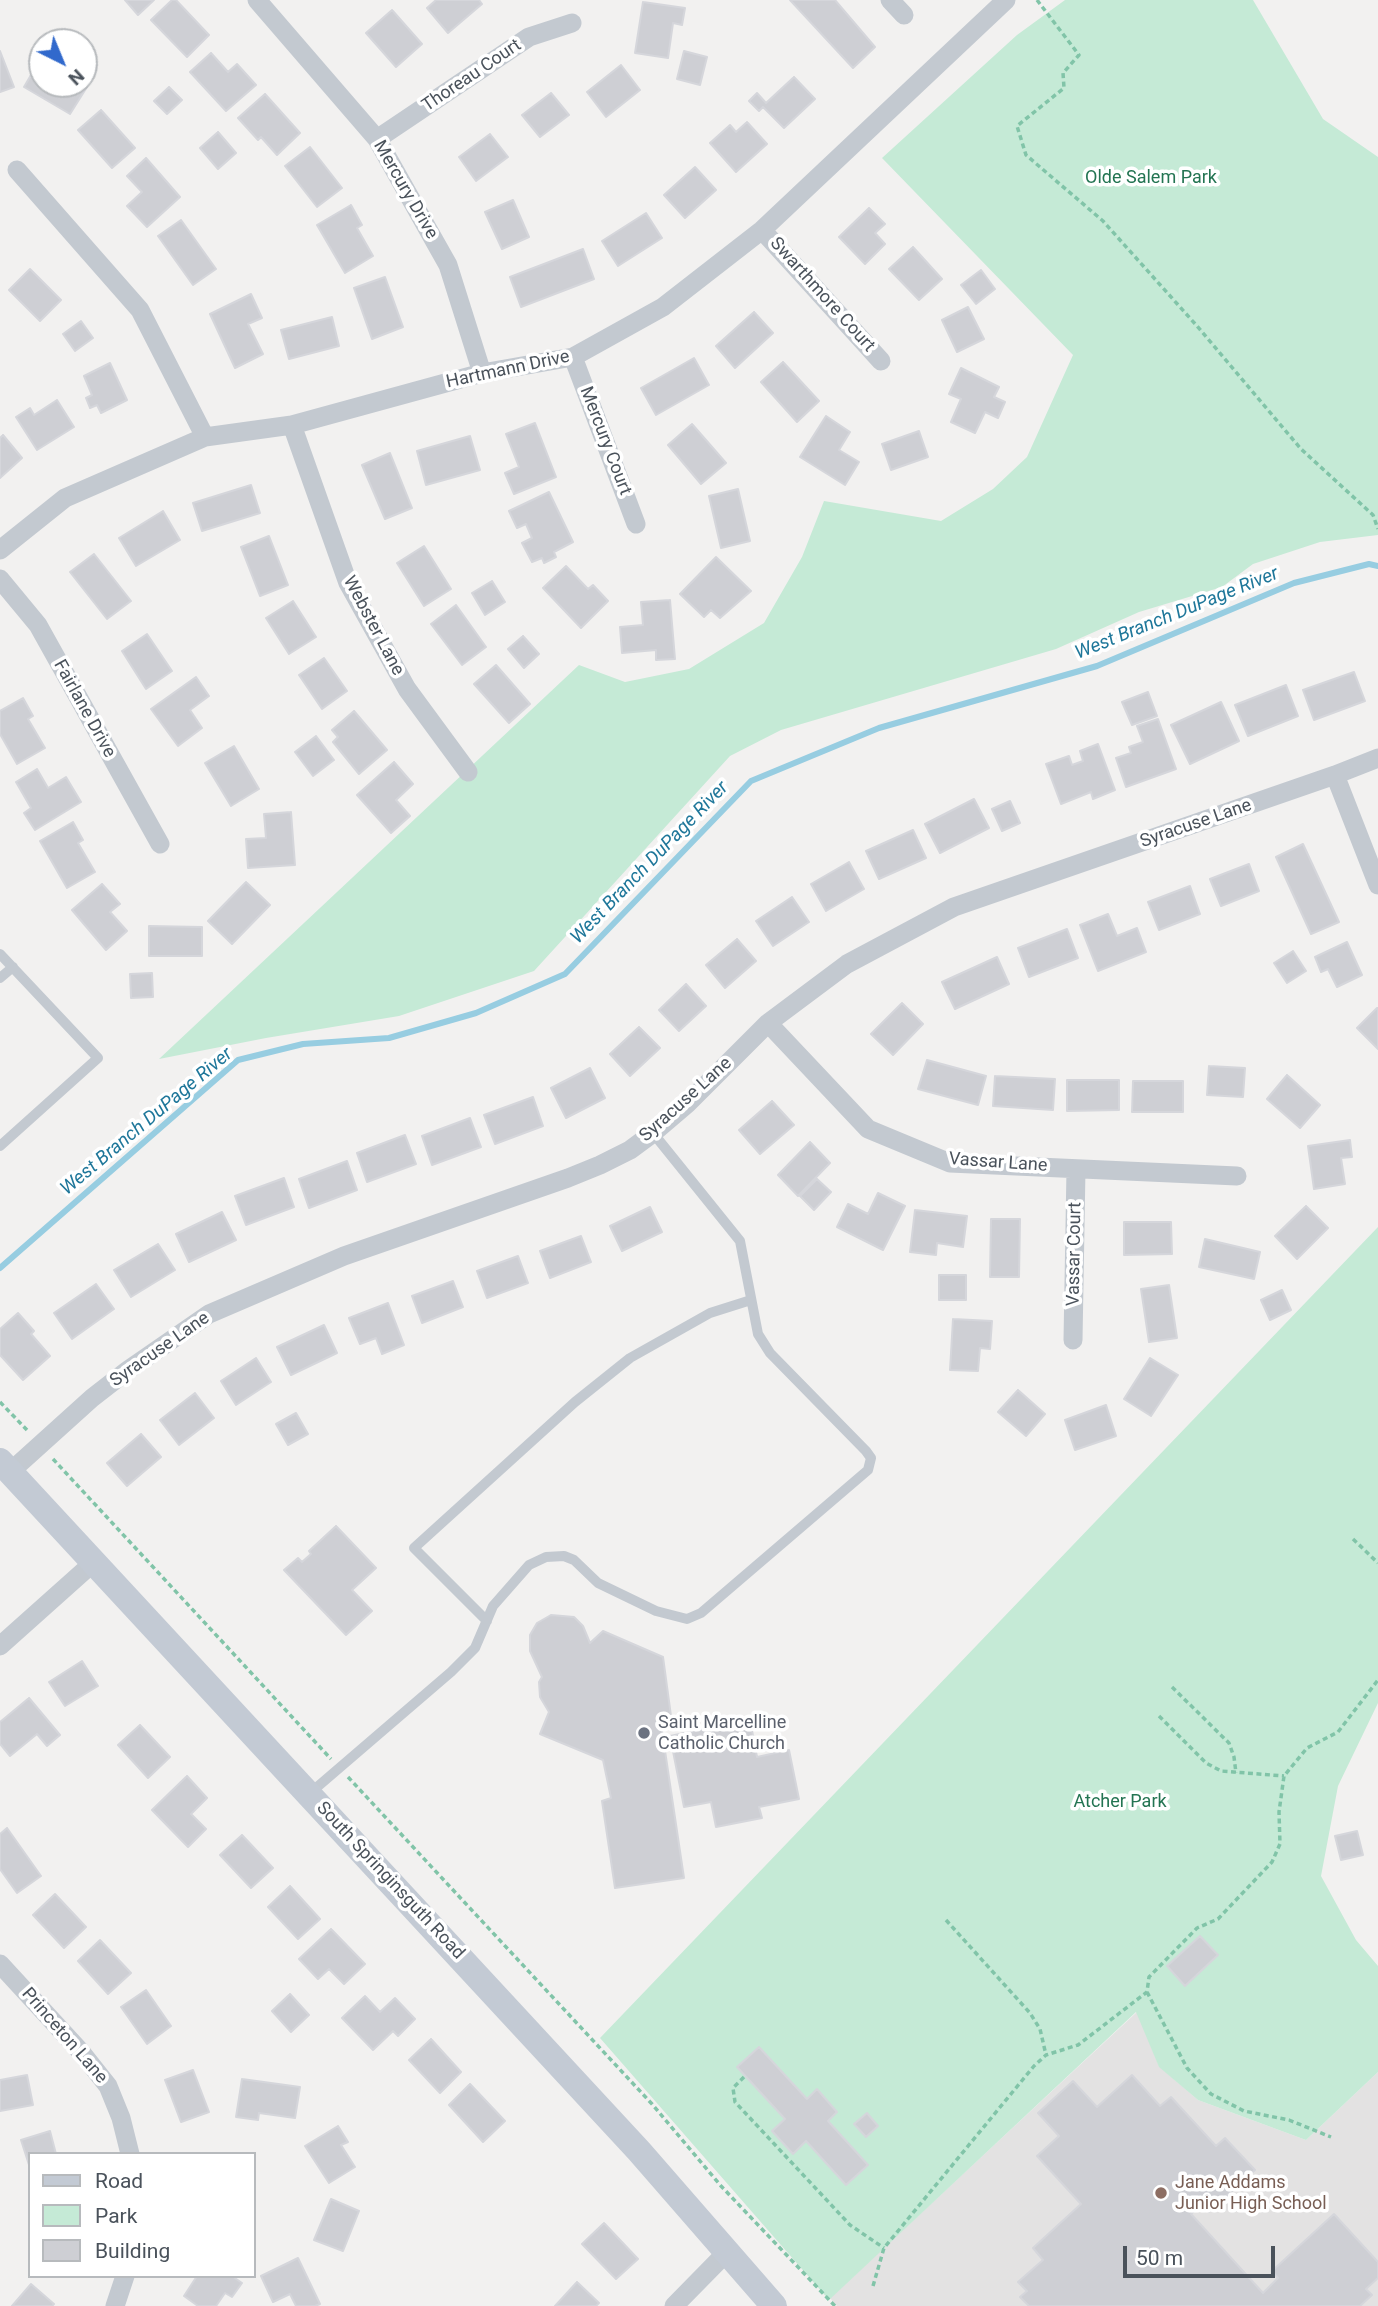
<!DOCTYPE html>
<html>
<head>
<meta charset="utf-8">
<style>
	body { margin:0 }
	#map { position:relative; width:1378px; height:2306px; overflow:hidden; background:#f2f1f0; font-family:Roboto,sans-serif }
	canvas { display:block }
	.legend { position:absolute; left:28px; top:2152px; width:228px; height:126px; box-sizing:border-box; background:#fff; border:2px solid #b7babd; margin:0; padding:9px 12px; list-style:none; font-size:21px; color:#4a525b }
	.legend li { display:flex; align-items:center; gap:14px; height:35px }
	.legend b { width:35px; border:2px solid #b7babd }
	.north { position:absolute; left:28px; top:28px; width:70px; height:70px; box-sizing:border-box; background:#fff; border:2px solid #b7babd; border-radius:50%; rotate:137deg; font-size:19px; font-weight:700; line-height:28px; text-align:center; color:#4a525b }
	.north::after { content:''; display:block; margin:auto; width:24px; height:32px; background:#3169cc; clip-path:polygon(50% 0,100% 100%,50% 72%,0 100%) }
	.scale { position:absolute; left:1123px; top:2246px; width:152px; height:32px; box-sizing:border-box; border:4px solid #4a525b; border-top:0; padding-left:9px; font-size:21px; line-height:24px; white-space:nowrap; color:#4a525b; -webkit-text-stroke:5px #fff; paint-order:stroke }
</style>
</head>
<body>
<div id="map">
<canvas width="1378" height="2306"></canvas>
<ul class="legend">
<li><b style="height:9px;background:#c3cad4"></b>Road</li>
<li><b style="height:19px;background:#c5ead6"></b>Park</li>
<li><b style="height:19px;background:#cecfd4"></b>Building</li>
</ul>
<div class="north">N</div>
<div class="scale">50 m</div>
</div>
<script>
const g = document.querySelector('canvas').getContext('2d');
g.lineJoin = 'round';
function paint(path, color) {
  g.fillStyle = color;
  g.fill(path, 'evenodd');
}
function shape(rows) {
  const path = new Path2D();
  for (const r of rows) {
    path.moveTo(r[0], r[1]);
    for (let i = 2; i < r.length; i += 2) path.lineTo(r[i], r[i + 1]);
  }
  return path;
}
function stroke(path, color, width, dash) {
  g.strokeStyle = color;
  g.lineWidth = width;
  g.lineCap = dash ? 'butt' : 'round';
  g.setLineDash(dash || []);
  g.stroke(path);
}
function write(font, color, halo, rows, align = 'center') {
  g.font = font + ' Roboto,sans-serif';
  g.lineWidth = 7;
  g.setLineDash([]);
  g.textBaseline = 'middle';
  g.strokeStyle = halo;
  g.fillStyle = color;
  for (const [text, x, y, turn = 0] of rows) {
    g.save();
    g.translate(x, y);
    g.rotate((+turn || 0) * Math.PI / 180);
    g.textAlign = isNaN(turn) ? turn : align;
    if (halo) g.strokeText(text, 0, 0);
    g.fillText(text, 0, 0);
    g.restore();
  }
}
paint(shape([
	[1137,2012,1159,2066,1198,2100,1306,2140,1378,2072,1378,2306,837,2306,830,2298]
]), '#e3e2e2');
paint(shape([
	[1065,0,1253,0,1323,119,1378,157,1378,535,1320,542,1253,564,1222,587,1139,612,1056,649,781,730,730,756,534,971,399,1016,266,1038,159,1059,579,665,625,682,689,669,764,623,802,557,824,501,941,521,993,489,1027,457,1073,355,882,158,1017,35],
	[1378,1227,1378,1703,1338,1786,1321,1876,1356,1940,1378,1966,1378,2072,1306,2140,1198,2100,1159,2067,1136,2012,829,2300,600,2038]
]), '#c5ead6');
stroke(shape([
	[0,1268,238,1060,303,1044,389,1038,476,1013,565,974,751,781,879,728,1097,666,1294,583,1369,564,1378,566]
]), '#97cde1', 6);
const building = shape([
	[125,0,154,0,138,15,125,0],
	[172,0,176,0,209,35,187,57,151,20,172,0],
	[436,0,479,0,482,4,448,33,427,8,436,0],
	[790,0,835,0,875,47,853,68,790,0],
	[643,2,685,8,682,25,673,23,668,58,635,53,643,2],
	[392,10,422,44,396,67,366,33,392,10],
	[0,51,14,87,0,92,0,51],
	[684,51,707,57,700,85,677,79,684,51],
	[211,53,228,72,237,64,256,85,226,111,190,72,211,53],
	[42,56,42,84,82,84,87,87,70,114,24,87,42,56],
	[621,65,640,90,606,117,587,92,621,65],
	[794,77,815,99,784,128,763,107,759,111,749,101,757,93,766,103,794,77],
	[169,87,182,100,167,114,154,101,169,87],
	[551,93,569,115,540,137,522,115,551,93],
	[265,94,300,133,277,155,261,137,258,140,238,118,265,94],
	[101,110,135,148,112,168,78,130,101,110],
	[747,122,767,144,736,172,710,143,730,125,736,132,747,122],
	[218,132,236,153,218,169,200,148,218,132],
	[490,134,508,157,476,181,459,157,490,134],
	[310,147,342,188,317,207,285,166,310,147],
	[146,158,180,197,147,227,127,206,142,192,127,176,146,158],
	[695,167,716,190,685,218,664,195,695,167],
	[513,200,529,237,502,249,485,212,513,200],
	[351,205,362,225,357,228,373,256,345,273,317,225,351,205],
	[869,208,885,224,875,233,885,244,865,264,839,237,869,208],
	[646,213,662,238,618,266,602,241,646,213],
	[181,220,216,269,193,285,158,236,181,220],
	[913,247,942,279,919,300,889,269,913,247],
	[583,249,594,279,521,307,510,277,583,249],
	[30,269,61,300,40,321,9,290,30,269],
	[981,270,995,289,976,304,961,285,981,270],
	[385,277,403,327,372,339,354,288,385,277],
	[251,294,262,318,248,324,263,354,235,368,210,314,251,294],
	[968,307,984,339,957,352,942,320,968,307],
	[754,312,773,333,735,368,716,346,754,312],
	[332,317,339,346,289,359,281,330,332,317],
	[81,321,93,338,75,351,63,334,81,321],
	[694,358,709,385,656,415,641,388,694,358],
	[783,362,819,401,797,422,761,382,783,362],
	[110,363,127,400,101,413,97,405,90,408,86,398,92,395,84,376,110,363],
	[961,368,999,387,994,397,1005,402,998,418,985,412,975,433,951,422,961,399,949,394,961,368],
	[57,400,74,427,37,450,16,417,30,408,34,415,57,400],
	[826,416,850,432,839,450,859,462,845,485,800,457,826,416],
	[535,423,556,477,514,494,505,473,519,467,506,434,535,423],
	[692,424,726,463,701,484,668,445,692,424],
	[919,431,928,457,891,470,882,444,919,431],
	[3,435,22,458,0,478,0,438,3,435],
	[470,436,480,470,426,485,417,451,470,436],
	[390,453,412,508,385,519,362,465,390,453],
	[251,485,260,513,202,531,193,503,251,485],
	[738,489,750,541,721,548,709,496,738,489],
	[549,492,573,542,554,552,556,557,544,563,542,558,532,562,522,543,532,538,526,524,517,528,509,511,549,492],
	[163,511,180,540,136,566,119,538,163,511],
	[269,536,288,585,260,596,241,547,269,536],
	[424,546,451,589,424,606,397,563,424,546],
	[94,554,131,601,107,619,70,572,94,554],
	[716,557,751,591,720,618,711,610,704,617,680,594,716,557],
	[566,566,588,589,593,585,608,601,581,628,543,588,566,566],
	[492,581,505,602,485,615,472,593,492,581],
	[670,600,675,659,656,660,656,650,622,653,620,627,643,625,641,602,670,600],
	[293,601,316,637,289,654,266,618,293,601],
	[456,605,486,647,462,665,431,624,456,605],
	[147,634,172,671,146,689,122,651,147,634],
	[523,636,539,654,524,668,508,649,523,636],
	[324,658,347,691,322,709,299,675,324,658],
	[496,665,530,704,509,723,474,684,496,665],
	[1354,672,1365,701,1314,720,1303,690,1354,672],
	[196,677,209,696,190,710,202,728,178,746,151,709,196,677],
	[1286,685,1298,716,1248,736,1235,705,1286,685],
	[1148,692,1157,716,1132,725,1122,702,1148,692],
	[23,698,33,716,28,719,45,748,17,764,0,734,0,711,23,698],
	[1221,702,1239,741,1190,764,1171,725,1221,702],
	[354,711,387,750,359,774,333,742,338,737,332,730,354,711],
	[1158,719,1176,769,1126,787,1116,758,1131,753,1129,747,1143,742,1137,726,1158,719],
	[316,736,334,760,313,776,295,752,316,736],
	[1098,744,1115,790,1093,799,1091,792,1061,804,1046,764,1069,756,1072,765,1083,761,1080,751,1098,744],
	[234,746,259,789,231,806,205,763,234,746],
	[394,762,413,784,396,800,410,816,391,833,357,795,394,762],
	[37,769,48,788,66,777,81,802,35,830,24,813,31,808,16,782,37,769],
	[974,799,989,828,940,853,925,824,974,799],
	[1010,801,1020,823,1002,831,992,809,1010,801],
	[291,812,295,865,248,868,246,839,266,838,264,814,291,812],
	[73,822,83,840,78,843,95,872,67,888,40,841,73,822],
	[913,830,926,858,879,879,866,851,913,830],
	[1303,844,1339,922,1311,934,1276,857,1303,844],
	[849,862,864,889,826,911,811,884,849,862],
	[1249,864,1259,891,1221,906,1210,879,1249,864],
	[246,882,270,905,232,944,208,921,246,882],
	[102,884,120,904,110,912,127,931,106,950,72,910,102,884],
	[1190,886,1200,914,1159,930,1148,902,1190,886],
	[792,897,809,922,773,946,756,921,792,897],
	[1108,914,1117,936,1137,928,1146,952,1098,971,1080,925,1108,914],
	[149,926,202,927,202,956,149,956,149,926],
	[1067,929,1078,958,1029,977,1018,948,1067,929],
	[737,939,756,961,725,988,706,965,737,939],
	[1347,942,1362,975,1337,987,1328,969,1321,972,1315,957,1347,942],
	[1293,951,1306,971,1287,983,1274,963,1293,951],
	[997,957,1009,984,955,1009,942,982,997,957],
	[152,973,153,997,131,998,130,974,152,973],
	[686,984,706,1006,679,1031,659,1010,686,984],
	[902,1003,923,1024,893,1055,871,1034,902,1003],
	[1377,1008,1378,1008,1378,1049,1357,1028,1377,1008],
	[639,1027,660,1048,630,1076,610,1054,639,1027],
	[927,1060,986,1076,978,1105,918,1089,927,1060],
	[1209,1066,1245,1068,1243,1097,1207,1095,1209,1066],
	[590,1068,605,1098,566,1118,551,1088,590,1068],
	[1287,1075,1320,1105,1300,1128,1267,1099,1287,1075],
	[995,1076,1055,1079,1053,1110,993,1106,995,1076],
	[1067,1080,1119,1080,1119,1110,1067,1111,1067,1080],
	[1133,1081,1183,1081,1183,1112,1132,1112,1133,1081],
	[533,1097,543,1126,495,1144,484,1115,533,1097],
	[772,1101,794,1125,760,1154,739,1130,772,1101],
	[470,1118,481,1147,432,1165,422,1136,470,1118],
	[405,1135,416,1164,367,1182,357,1153,405,1135],
	[1350,1140,1352,1157,1341,1158,1345,1184,1314,1189,1308,1146,1350,1140],
	[810,1142,830,1163,798,1196,778,1175,810,1142],
	[347,1161,357,1190,309,1208,299,1179,347,1161],
	[284,1178,294,1207,246,1225,235,1196,284,1178],
	[817,1179,831,1192,814,1210,800,1196,817,1179],
	[878,1193,905,1206,883,1250,837,1227,848,1204,868,1214,878,1193],
	[1306,1206,1328,1228,1297,1259,1275,1236,1306,1206],
	[650,1207,662,1232,622,1251,610,1226,650,1207],
	[915,1210,967,1216,963,1247,937,1243,936,1255,910,1252,915,1210],
	[222,1212,236,1240,189,1262,176,1234,222,1212],
	[991,1219,1020,1219,1019,1277,990,1277,991,1219],
	[1124,1222,1171,1222,1172,1254,1124,1255,1124,1222],
	[581,1236,591,1262,550,1278,540,1251,581,1236],
	[1205,1239,1260,1252,1254,1279,1199,1267,1205,1239],
	[158,1244,175,1270,131,1297,114,1270,158,1244],
	[518,1256,528,1283,487,1298,477,1271,518,1256],
	[939,1275,966,1275,966,1300,939,1300,939,1275],
	[453,1281,463,1307,422,1323,412,1296,453,1281],
	[96,1284,114,1309,72,1339,54,1313,96,1284],
	[1169,1285,1177,1338,1149,1342,1141,1289,1169,1285],
	[1282,1290,1291,1310,1270,1320,1261,1300,1282,1290],
	[388,1303,404,1345,382,1354,376,1338,360,1344,349,1318,388,1303],
	[18,1313,34,1331,31,1334,50,1356,23,1380,0,1355,0,1329,18,1313],
	[953,1319,992,1321,990,1349,980,1348,978,1371,950,1370,953,1319],
	[324,1325,337,1353,291,1375,277,1347,324,1325],
	[256,1358,271,1382,236,1405,221,1381,256,1358],
	[1150,1358,1178,1375,1151,1416,1124,1399,1150,1358],
	[1018,1390,1045,1414,1026,1436,998,1412,1018,1390],
	[195,1393,214,1418,179,1445,160,1420,195,1393],
	[1106,1405,1116,1436,1075,1450,1065,1420,1106,1405],
	[296,1413,308,1434,288,1445,276,1424,296,1413],
	[141,1434,161,1457,127,1486,107,1463,141,1434],
	[336,1526,376,1568,352,1590,372,1611,346,1635,284,1570,298,1558,302,1562,311,1554,309,1551,336,1526],
	[551,1615,574,1617,583,1626,590,1643,603,1631,663,1657,671,1716,661,1724,684,1878,615,1888,602,1801,611,1798,603,1760,540,1734,549,1712,540,1697,539,1682,542,1677,530,1651,530,1635,537,1623,551,1615],
	[82,1661,98,1686,65,1706,49,1682,82,1661],
	[29,1698,60,1735,47,1746,37,1734,10,1756,0,1744,0,1722,29,1698],
	[140,1725,170,1757,148,1778,118,1745,140,1725],
	[723,1725,725,1731,751,1725,757,1757,789,1750,799,1799,759,1807,762,1818,716,1827,711,1802,684,1807,670,1736,723,1725],
	[187,1776,207,1798,191,1814,206,1829,188,1847,152,1810,187,1776],
	[7,1828,41,1876,17,1893,0,1869,0,1834,7,1828],
	[1357,1831,1363,1855,1341,1860,1335,1836,1357,1831],
	[242,1835,273,1868,251,1888,220,1855,242,1835],
	[290,1886,320,1919,298,1939,268,1907,290,1886],
	[55,1894,86,1927,64,1948,33,1915,55,1894],
	[331,1929,365,1964,344,1984,329,1969,318,1979,299,1959,331,1929],
	[1200,1936,1218,1955,1185,1986,1167,1966,1200,1936],
	[100,1940,131,1973,108,1994,78,1961,100,1940],
	[146,1990,171,2026,147,2044,121,2007,146,1990],
	[290,1994,309,2015,291,2032,272,2011,290,1994],
	[365,1996,380,2012,395,1998,415,2019,398,2036,393,2031,373,2050,342,2018,365,1996],
	[431,2039,461,2072,440,2093,409,2060,431,2039],
	[759,2047,807,2099,817,2089,837,2112,828,2121,868,2165,846,2185,806,2141,793,2154,772,2131,785,2119,737,2067,759,2047],
	[193,2070,209,2112,181,2122,165,2080,193,2070],
	[27,2075,33,2105,0,2111,0,2080,27,2075],
	[1132,2075,1160,2106,1171,2097,1216,2146,1225,2138,1255,2170,1209,2212,1202,2204,1191,2214,1263,2293,1278,2278,1272,2271,1334,2214,1378,2262,1378,2278,1366,2289,1372,2295,1360,2306,1029,2306,1020,2297,1027,2291,1018,2282,1043,2260,1033,2248,1081,2204,1037,2156,1059,2136,1038,2113,1073,2081,1097,2107,1132,2075],
	[242,2079,300,2087,295,2118,259,2113,258,2120,236,2117,242,2079],
	[470,2084,505,2121,483,2142,449,2105,470,2084],
	[867,2113,878,2126,866,2137,854,2124,867,2113],
	[338,2126,348,2142,341,2145,355,2167,329,2183,305,2146,338,2126],
	[50,2131,56,2154,30,2154,30,2168,21,2140,50,2131],
	[331,2199,359,2211,343,2251,314,2240,331,2199],
	[604,2223,638,2259,616,2279,582,2244,604,2223],
	[298,2258,320,2304,315,2306,296,2306,290,2294,273,2302,261,2276,298,2258],
	[197,2276,232,2276,242,2283,232,2297,225,2293,216,2306,198,2306,184,2296,197,2276],
	[577,2282,599,2303,596,2306,555,2306,577,2282],
	[31,2284,54,2304,52,2306,12,2306,31,2284]
]);
paint(building, '#cecfd4');
stroke(building, '#d5d6db', 2);
stroke(shape([
	[1037,0,1079,55,1063,73,1064,88,1017,126,1026,155,1103,221,1197,326,1301,449,1373,515,1378,529],
	[0,1402,27,1430],
	[53,1459,331,1759],
	[1353,1539,1378,1563],
	[1172,1687,1229,1743,1234,1757,1236,1773],
	[1159,1716,1206,1763,1221,1771,1284,1776],
	[348,1777,652,2104,721,2186,835,2306],
	[946,1920,1030,2013,1040,2029,1046,2055],
	[1147,1992,1187,2068,1211,2094,1244,2111,1289,2120,1331,2137],
	[744,2077,733,2088,735,2102,850,2225,884,2248],
	[873,2286,884,2248,1034,2066,1046,2055,1078,2045,1147,1992,1149,1977,1197,1928,1218,1919,1272,1862,1280,1844,1279,1812,1284,1776,1307,1748,1338,1732,1378,1680]
]), '#81c4a8', 3.5, [5, 3.5]);
stroke(shape([
	[0,954,98,1058,0,1146],
	[0,978,13,967],
	[487,1621,414,1548,575,1402,630,1358,710,1313,751,1300],
	[309,1794,451,1672,475,1648,493,1606,529,1565,546,1557,564,1556,574,1560,598,1583,656,1611,687,1619,701,1613,868,1470,871,1458,866,1451,770,1353,758,1334,740,1241,653,1133]
]), '#c3c9d0', 10);
stroke(shape([
	[257,0,377,139,448,265,482,373],
	[890,0,904,15],
	[377,139,529,37,572,23],
	[17,170,140,310,205,437],
	[762,230,881,361],
	[573,357,636,524],
	[292,425,348,583,407,689,468,772],
	[0,550,65,498,205,437,292,425,482,373,573,357,663,307,762,230,1006,0],
	[0,579,38,625,160,844],
	[1335,775,1378,885],
	[768,1023,868,1129,950,1163,1237,1176],
	[1073,1340,1076,1169],
	[10,1472,92,1398,128,1370,209,1314,344,1256,568,1178,600,1165,630,1150,653,1133,687,1104,768,1023,847,964,954,907,1335,775,1378,758],
	[0,1646,94,1562],
	[0,1964,81,2052,108,2086,121,2118,130,2154],
	[115,2306,125,2276],
	[674,2306,726,2253]
]), '#c3c9d0', 19);
stroke(shape([
	[0,1461,639,2151,774,2306]
]), '#c3cad4', 26);
for (const [x, y, r, color] of [
	[644,1733,7,"#6b7280"],
	[1161,2193,7,"#8d6e63"]
]) {
  const dot = new Path2D();
  dot.arc(x, y, r, 0, 2 * Math.PI);
  g.fillStyle = color;
  g.fill(dot);
  stroke(dot, '#fff', 2.5);
}
write('18px', '#4a525b', '#fff', [
	["Thoreau Court",472,76,-34],
	["Mercury Drive",405,190,60],
	["Swarthmore Court",822,295,48],
	["Hartmann Drive",508,370,-12],
	["Mercury Court",605,441,69],
	["Webster Lane",373,626,62],
	["Fairlane Drive",84,709,61],
	["Syracuse Lane",1196,824,-19],
	["Syracuse Lane",686,1100,-42],
	["Vassar Lane",998,1163,4],
	["Vassar Court",1075,1254,-89],
	["Syracuse Lane",160,1350,-35],
	["South Springinsguth Road",390,1881,47],
	["Princeton Lane",64,2036,49]
]);
write('18px', '#237452', '#fff', [
	["Olde Salem Park",1151,178],
	["Atcher Park",1120,1802]
]);
write('18px', '#5b616d', '#fff', [
	["Saint Marcelline",658,1723],
	["Catholic Church",658,1744]
], 'left');
write('18px', '#785e54', '#fff', [
	["Jane Addams",1175,2183],
	["Junior High School",1175,2204]
], 'left');
write('italic 19px', '#1f779a', '#fff', [
	["West Branch DuPage River",1177,614,-22],
	["West Branch DuPage River",650,863,-46],
	["West Branch DuPage River",147,1122,-40]
]);
</script>
</body>
</html>
